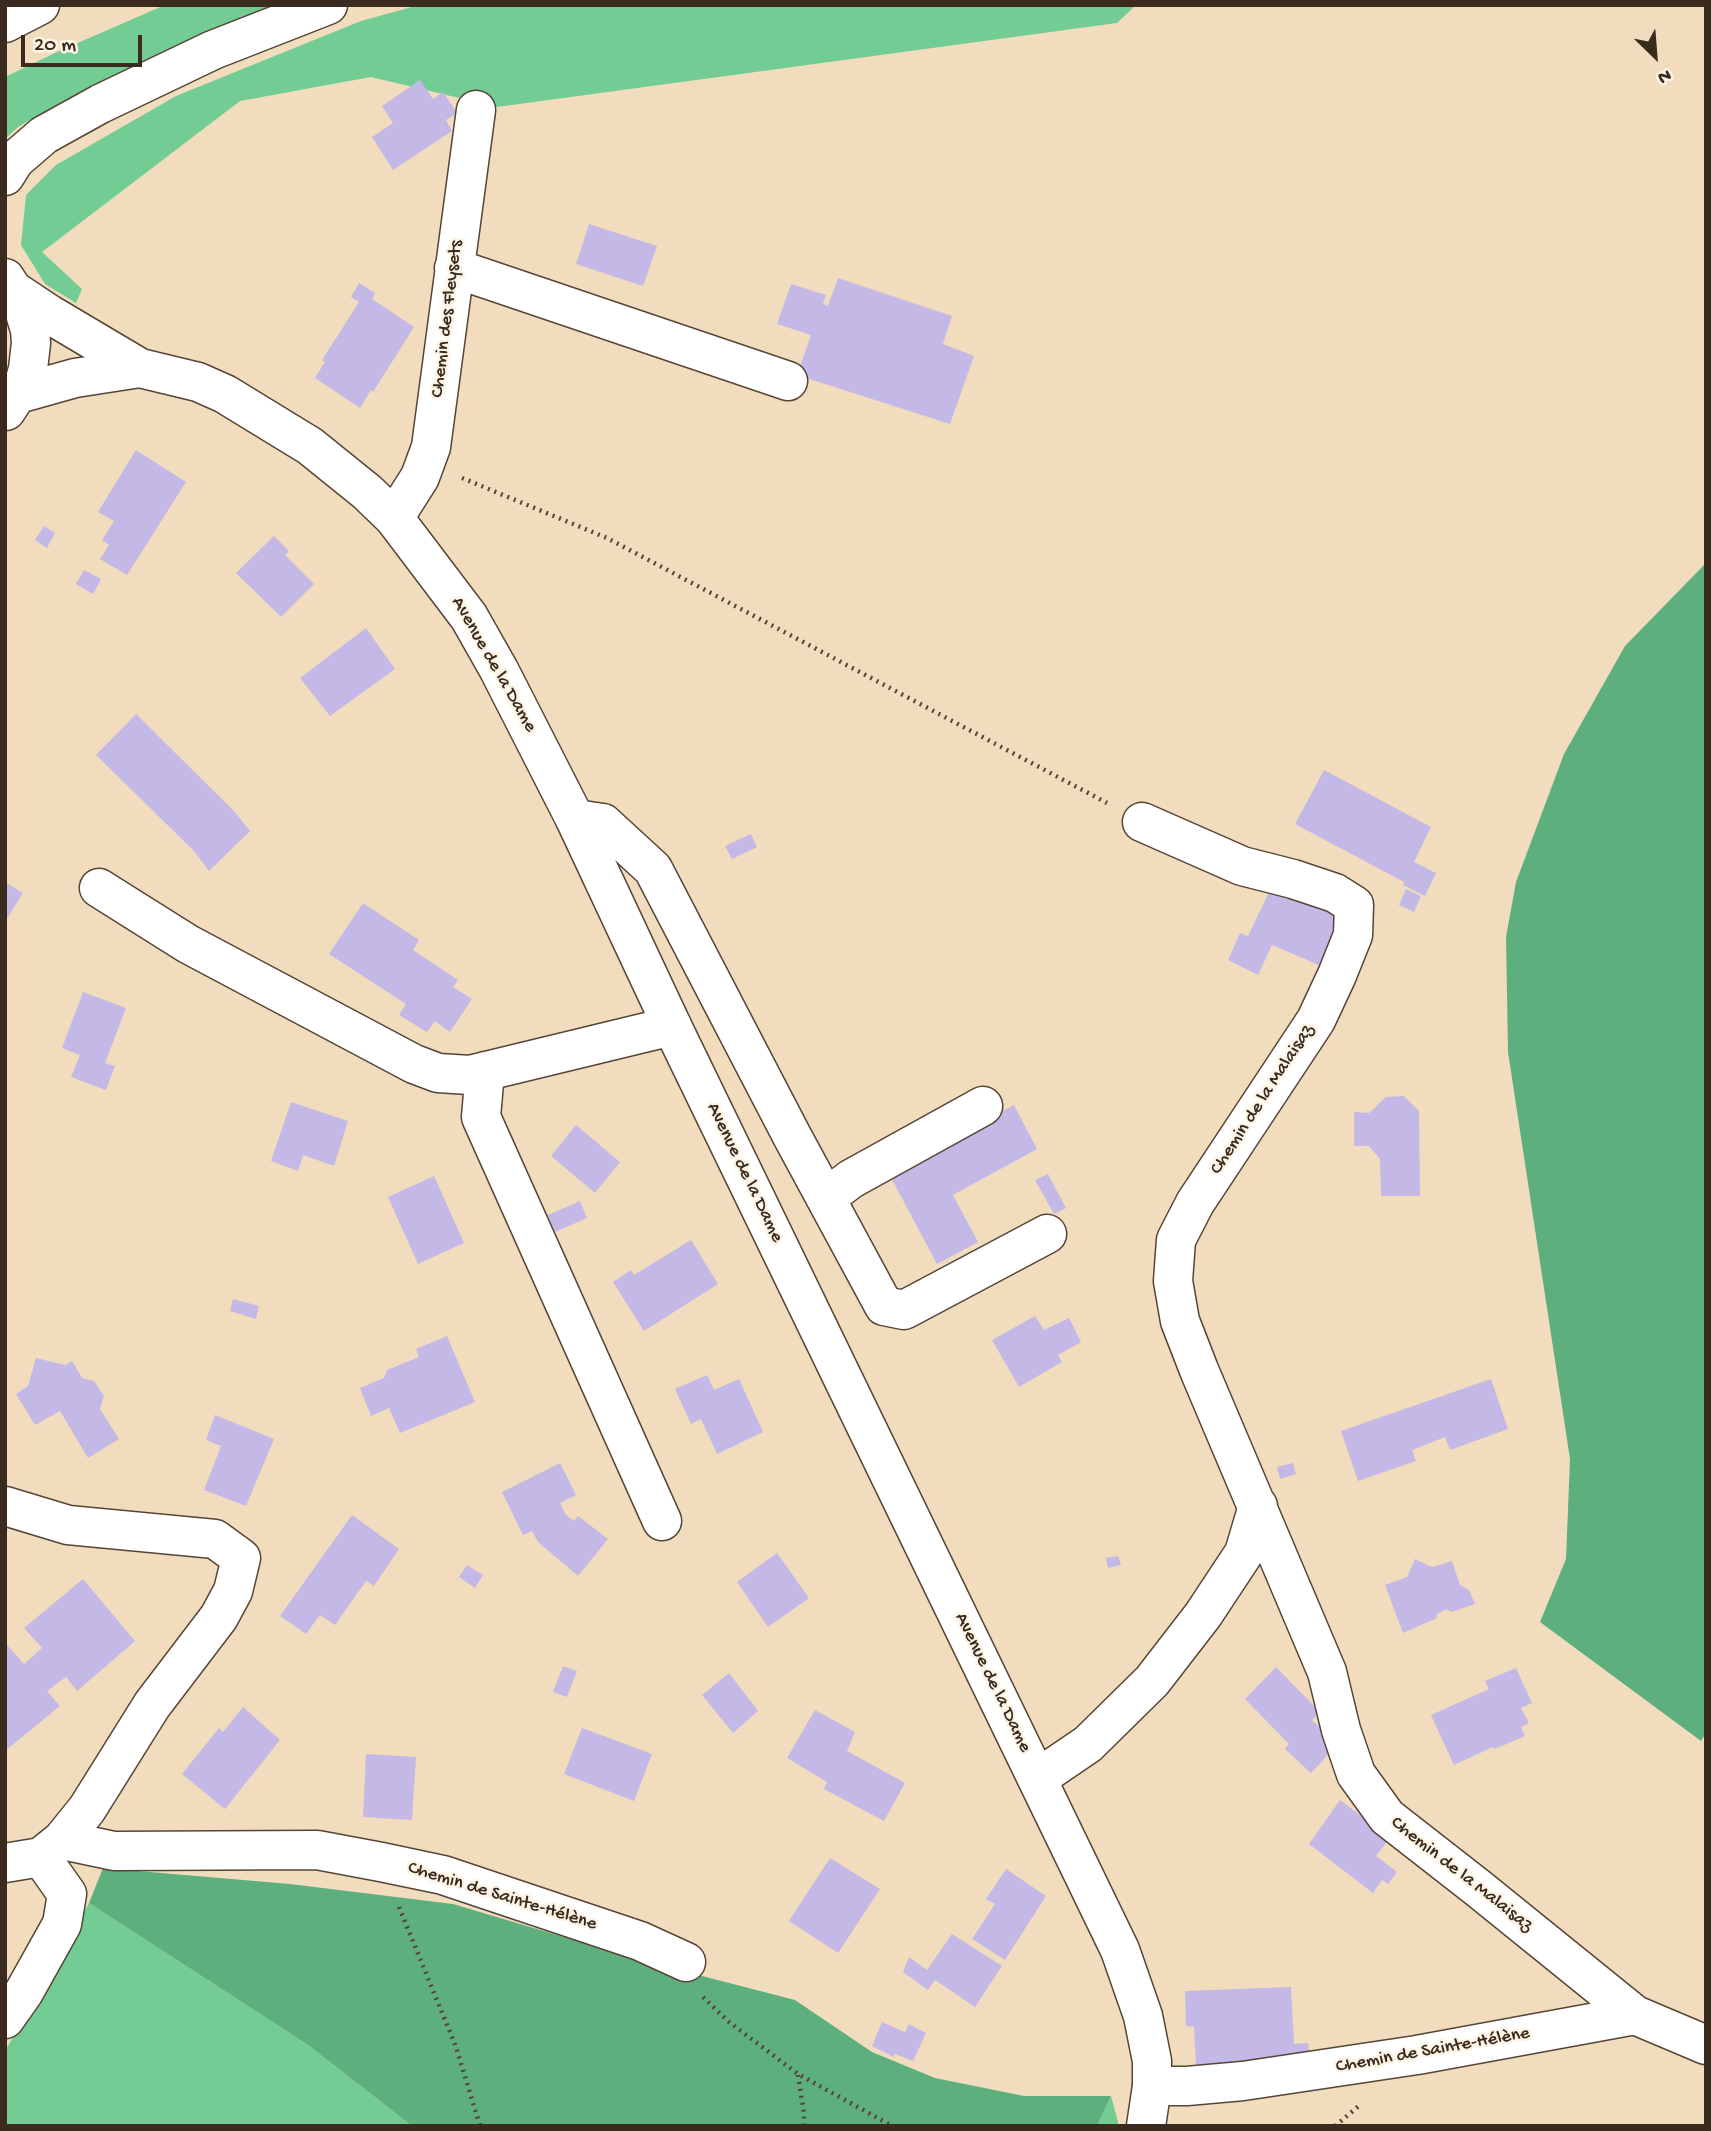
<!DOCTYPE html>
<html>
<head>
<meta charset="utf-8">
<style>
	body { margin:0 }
	#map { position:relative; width:1711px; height:2131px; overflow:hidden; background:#f1ddbd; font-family:"Gochi Hand",sans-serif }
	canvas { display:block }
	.frame { position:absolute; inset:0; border:7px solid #3b2a1e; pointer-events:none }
	.north { position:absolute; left:1620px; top:21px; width:70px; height:70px; -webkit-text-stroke:5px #fcf5e5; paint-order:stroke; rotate:155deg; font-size:19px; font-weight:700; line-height:28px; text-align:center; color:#3b2a1e }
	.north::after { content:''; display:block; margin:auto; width:24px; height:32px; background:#3b2a1e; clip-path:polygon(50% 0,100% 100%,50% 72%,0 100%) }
	.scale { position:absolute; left:21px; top:35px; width:121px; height:32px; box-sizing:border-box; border:4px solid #3b2a1e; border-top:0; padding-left:9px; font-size:21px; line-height:24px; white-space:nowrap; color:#3b2a1e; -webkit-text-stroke:5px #fcf5e5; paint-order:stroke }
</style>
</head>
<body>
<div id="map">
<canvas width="1711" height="2131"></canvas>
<div class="frame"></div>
<div class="north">N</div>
<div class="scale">20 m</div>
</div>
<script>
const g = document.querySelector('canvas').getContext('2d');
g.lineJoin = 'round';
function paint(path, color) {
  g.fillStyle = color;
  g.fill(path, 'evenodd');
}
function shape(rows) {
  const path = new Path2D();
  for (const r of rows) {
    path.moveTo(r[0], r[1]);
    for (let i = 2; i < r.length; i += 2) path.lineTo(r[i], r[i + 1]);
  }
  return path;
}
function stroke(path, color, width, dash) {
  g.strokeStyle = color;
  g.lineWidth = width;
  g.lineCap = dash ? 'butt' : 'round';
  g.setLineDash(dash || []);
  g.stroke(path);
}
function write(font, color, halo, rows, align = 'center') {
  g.font = font + ' "Gochi Hand",sans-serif';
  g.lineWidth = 5;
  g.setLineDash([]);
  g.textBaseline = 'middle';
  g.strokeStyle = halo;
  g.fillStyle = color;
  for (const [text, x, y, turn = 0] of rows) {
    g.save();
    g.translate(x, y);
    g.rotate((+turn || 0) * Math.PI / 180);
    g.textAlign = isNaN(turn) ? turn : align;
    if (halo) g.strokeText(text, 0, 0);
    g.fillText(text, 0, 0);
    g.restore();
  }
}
paint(shape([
	[165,5,283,5,221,29,91,86,40,114,18,127,5,139,5,77,57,52],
	[419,5,1136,5,1117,23,497,107,371,77,240,101,42,252,82,289,76,303,45,284,21,245,26,195,56,165,176,96,361,21],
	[89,1903,308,2045,412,2126,5,2126,5,2051],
	[1111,2096,1119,2126,1097,2126]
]), '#72cc93');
paint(shape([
	[1706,563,1706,1733,1701,1741,1540,1622,1566,1559,1570,1459,1508,1052,1506,937,1516,882,1564,754,1625,646],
	[103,1868,290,1884,453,1904,648,1962,795,2000,872,2052,935,2078,1024,2096,1111,2096,1097,2126,412,2126,308,2045,89,1903]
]), '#5db07d');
paint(shape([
	[420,80,433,99,443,92,457,113,446,120,452,131,393,170,372,137,393,123,382,106],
	[589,224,657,246,643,286,576,264],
	[838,278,952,316,943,344,974,356,950,424,797,375,811,335,777,324,791,284,826,295,823,304,828,306],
	[359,283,375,293,372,299,414,327,373,392,371,390,360,408,315,378,325,362,322,360,359,302,351,297],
	[136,450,186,482,127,575,100,559,109,545,102,540,114,521,98,512],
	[44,526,55,533,47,548,35,540],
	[274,536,289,551,285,555,314,584,281,617,236,573],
	[84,570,101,579,93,594,76,584],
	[366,628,395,669,330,716,300,678],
	[136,714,234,811,250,831,209,871,194,851,96,755],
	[1324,770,1431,827,1414,862,1436,873,1425,896,1403,885,1404,882,1295,824],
	[751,834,757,847,732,859,725,846],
	[5,882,23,893,5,922],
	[1271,888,1343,918,1321,966,1272,945,1258,975,1228,960,1240,933,1248,936],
	[1406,889,1421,896,1414,912,1399,905],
	[363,903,419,940,413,950,458,980,453,987,472,999,450,1032,435,1021,427,1032,399,1015,406,1004,329,954],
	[83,992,126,1008,105,1063,115,1066,106,1090,71,1077,80,1055,62,1048],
	[1404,1096,1419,1111,1420,1196,1381,1196,1380,1159,1369,1146,1354,1146,1354,1112,1369,1113,1386,1097],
	[291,1102,348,1121,334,1166,303,1155,298,1171,271,1161],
	[1014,1105,1037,1149,953,1195,978,1242,937,1264,888,1172],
	[576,1125,620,1162,595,1193,551,1156],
	[1048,1174,1066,1208,1054,1214,1035,1180],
	[434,1176,464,1243,418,1264,388,1197],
	[580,1201,587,1218,555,1232,548,1215],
	[691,1240,718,1284,644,1331,613,1282,631,1270,634,1275],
	[233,1299,259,1306,256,1319,230,1311],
	[1035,1316,1044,1330,1069,1318,1081,1342,1058,1355,1062,1362,1019,1387,992,1340],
	[447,1336,475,1402,400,1433,389,1408,371,1416,360,1388,384,1378,387,1370,419,1357,416,1349],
	[36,1358,65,1365,72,1361,82,1378,94,1381,104,1396,100,1409,119,1439,88,1458,60,1411,35,1425,16,1394,28,1386],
	[707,1375,714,1390,739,1379,763,1432,717,1454,701,1419,691,1424,675,1389],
	[1491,1379,1508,1429,1450,1450,1445,1437,1412,1450,1416,1461,1358,1481,1341,1431],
	[215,1415,274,1439,246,1506,204,1490,221,1446,206,1440],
	[560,1463,576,1495,560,1503,566,1515,574,1521,578,1516,608,1539,578,1576,538,1542,532,1531,523,1535,502,1492],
	[1293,1463,1296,1474,1280,1479,1277,1467],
	[352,1515,399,1549,374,1586,366,1581,335,1625,320,1615,306,1634,280,1616],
	[777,1553,809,1598,768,1627,737,1582],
	[1118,1556,1121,1565,1108,1568,1106,1558],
	[1415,1559,1432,1567,1452,1561,1460,1585,1469,1590,1475,1604,1452,1612,1446,1609,1436,1615,1437,1618,1403,1633,1385,1585,1407,1577],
	[467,1565,483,1575,475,1588,459,1577],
	[83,1579,135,1641,77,1691,66,1677,47,1691,60,1706,5,1751,5,1646,7,1645,24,1664,42,1648,24,1628],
	[563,1666,577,1671,567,1697,553,1692],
	[1276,1667,1320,1712,1312,1720,1327,1734,1322,1740,1333,1749,1311,1773,1285,1749,1289,1744,1245,1699],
	[1516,1668,1532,1703,1521,1708,1529,1723,1521,1727,1525,1736,1495,1749,1493,1747,1454,1765,1431,1715,1489,1689,1485,1681],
	[729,1673,758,1711,733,1733,702,1695],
	[243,1707,280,1740,225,1809,182,1774,219,1728,223,1732],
	[815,1710,855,1732,847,1751,905,1783,884,1821,824,1789,827,1782,787,1758],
	[582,1728,652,1754,634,1801,564,1774],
	[366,1754,416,1757,412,1820,363,1817],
	[1340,1800,1390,1838,1376,1856,1397,1872,1388,1884,1382,1880,1373,1893,1309,1844],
	[830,1858,880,1889,838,1953,789,1921],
	[1006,1869,1046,1896,1005,1960,972,1939,995,1904,986,1899],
	[952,1934,1002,1966,975,2007,935,1980,928,1990,903,1972,909,1957,927,1970],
	[1291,1987,1294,2044,1308,2043,1311,2064,1196,2066,1194,2027,1186,2026,1185,1991],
	[882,2022,905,2032,909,2024,926,2033,913,2061,895,2054,894,2057,872,2046]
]), '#c3b8e6');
const minor = shape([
	[454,268,788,381],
	[394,518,420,477,431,447,476,110],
	[575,819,603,823,653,869,792,1136,884,1306,904,1310,1047,1234],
	[1142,822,1242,866,1293,879,1335,893,1354,905,1353,935,1337,975,1316,1020,1195,1203,1176,1240,1173,1281,1180,1321,1199,1370,1327,1672,1341,1730,1356,1774,1387,1817,1478,1888,1635,2015],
	[99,888,188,944,414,1064,438,1073,470,1075,672,1026],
	[485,1071,481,1117,662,1521],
	[826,1198,851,1179,983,1106],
	[5,1506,68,1525,215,1539,241,1558,233,1591,219,1617,152,1705,87,1809,62,1840,41,1857,5,1863],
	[1038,1778,1088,1744,1152,1681,1203,1615,1244,1553,1258,1506],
	[62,1840,114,1851,317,1850,381,1862,443,1875,640,1941,686,1962],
	[5,2019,24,1992,62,1924,67,1894,41,1857],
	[1152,2086,1187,2086,1243,2081,1417,2055,1635,2015,1706,2045]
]);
const major = shape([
	[5,278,22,304,30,330,31,343,28,369,24,383,6,411],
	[16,292,49,314,140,368],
	[18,394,75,378,140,368,198,382,225,394,310,446,367,492,394,518,469,617,499,670,575,819,672,1026,1120,1950,1143,2016,1152,2061,1152,2086,1146,2126]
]);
const highway = shape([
	[5,23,40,5],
	[5,176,15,160,44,135,100,104,213,50,328,5]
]);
stroke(minor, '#564536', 41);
stroke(major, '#564536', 41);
stroke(highway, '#564536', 41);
stroke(shape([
	[462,478,607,538,1107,803],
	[399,1907,456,2047,480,2126],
	[703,1997,729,2022,798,2074,892,2126],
	[798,2075,804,2113,804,2126],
	[1335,2126,1361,2104]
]), '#564536', 4.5, [2, 5]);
stroke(minor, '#fff', 38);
stroke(major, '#fff', 38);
stroke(highway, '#fff', 38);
write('19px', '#3b2a1e', '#fcf5e5', [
	["Chemin des Fleysets",448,319,-83],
	["Avenue de la Dame",493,665,60],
	["Chemin de la Malaisaz",1263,1100,-57],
	["Avenue de la Dame",744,1173,64],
	["Avenue de la Dame",992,1683,64],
	["Chemin de la Malaisaz",1461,1875,38],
	["Chemin de Sainte-Hélène",502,1897,17],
	["Chemin de Sainte-Hélène",1433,2051,-10]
]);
</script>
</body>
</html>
